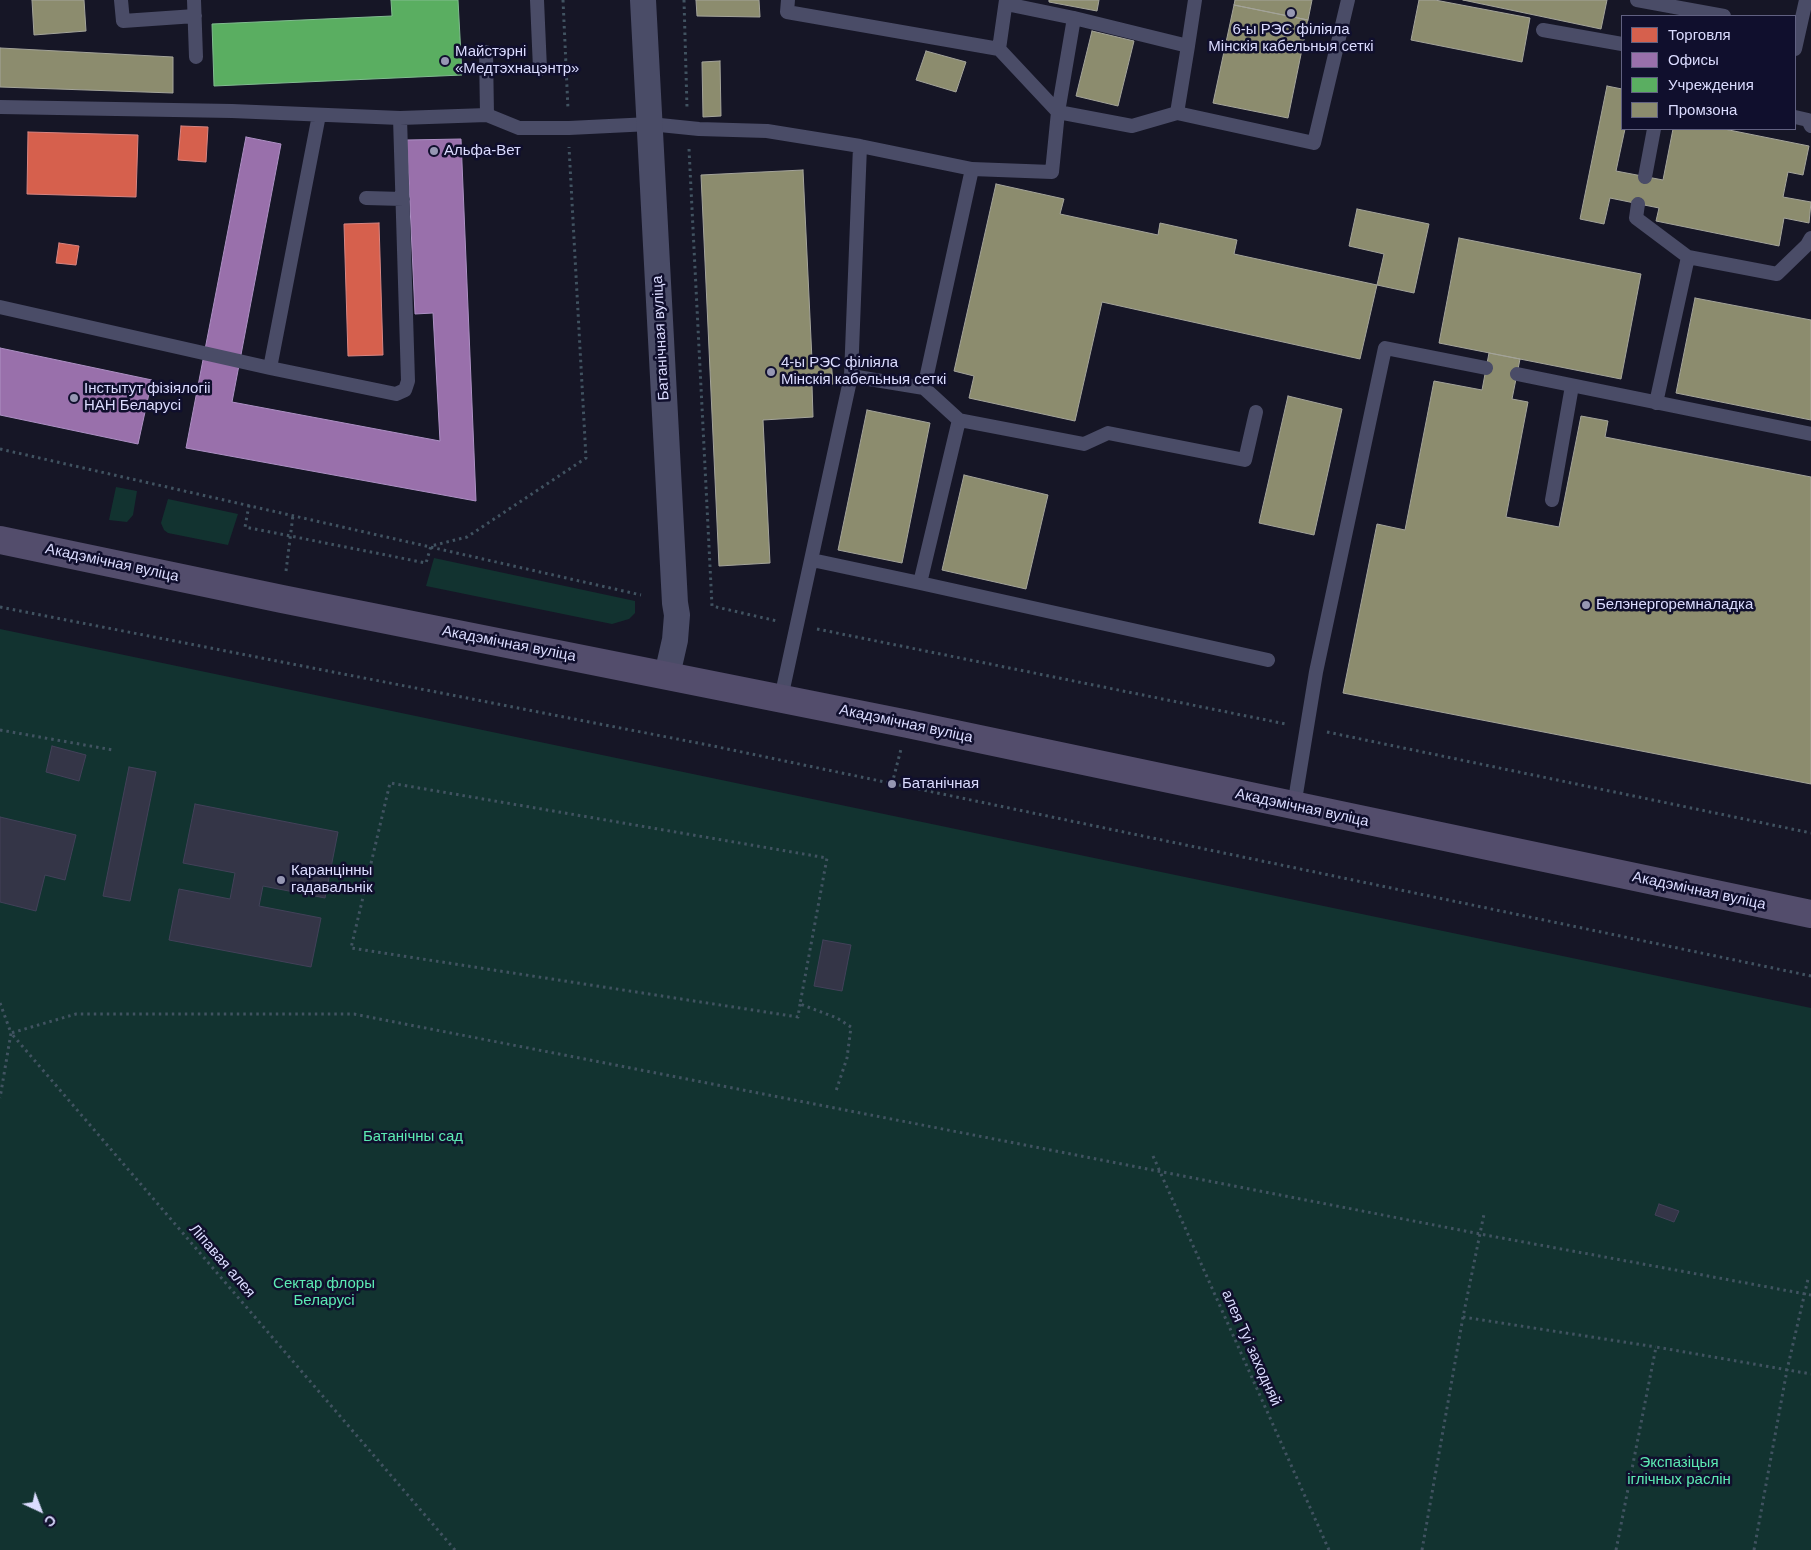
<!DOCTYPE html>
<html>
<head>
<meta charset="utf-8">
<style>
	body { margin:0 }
	#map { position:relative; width:1811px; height:1550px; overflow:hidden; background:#161626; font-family:Arial,sans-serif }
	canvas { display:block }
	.legend { position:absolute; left:1621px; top:15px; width:175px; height:115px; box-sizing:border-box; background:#100f2d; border:1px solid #616181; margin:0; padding:6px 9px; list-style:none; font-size:15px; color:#dbdcff }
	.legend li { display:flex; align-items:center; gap:10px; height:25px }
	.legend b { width:25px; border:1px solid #616181 }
	.north { position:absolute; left:15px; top:1485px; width:50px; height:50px; -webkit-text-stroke:4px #100f2d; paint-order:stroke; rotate:137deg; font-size:14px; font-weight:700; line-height:20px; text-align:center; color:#dbdcff }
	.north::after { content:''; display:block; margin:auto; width:18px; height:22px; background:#dbdcff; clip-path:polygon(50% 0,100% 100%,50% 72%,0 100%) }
</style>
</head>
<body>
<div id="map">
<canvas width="1811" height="1550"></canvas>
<ul class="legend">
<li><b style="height:14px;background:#d6604d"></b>Торговля</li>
<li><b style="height:14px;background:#9970ab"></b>Офисы</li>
<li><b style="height:14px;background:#5aae61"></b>Учреждения</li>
<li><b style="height:14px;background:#8c8c6e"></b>Промзона</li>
</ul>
<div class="north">С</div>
</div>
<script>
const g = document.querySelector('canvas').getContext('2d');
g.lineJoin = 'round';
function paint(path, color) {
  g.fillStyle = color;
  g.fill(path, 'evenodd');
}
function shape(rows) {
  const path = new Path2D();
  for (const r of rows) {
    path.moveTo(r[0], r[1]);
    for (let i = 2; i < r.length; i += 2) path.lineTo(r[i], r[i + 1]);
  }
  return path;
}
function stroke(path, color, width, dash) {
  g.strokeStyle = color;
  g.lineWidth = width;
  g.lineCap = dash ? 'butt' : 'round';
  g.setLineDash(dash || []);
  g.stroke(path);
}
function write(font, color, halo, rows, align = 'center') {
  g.font = font + ' Arial,sans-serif';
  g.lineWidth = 5;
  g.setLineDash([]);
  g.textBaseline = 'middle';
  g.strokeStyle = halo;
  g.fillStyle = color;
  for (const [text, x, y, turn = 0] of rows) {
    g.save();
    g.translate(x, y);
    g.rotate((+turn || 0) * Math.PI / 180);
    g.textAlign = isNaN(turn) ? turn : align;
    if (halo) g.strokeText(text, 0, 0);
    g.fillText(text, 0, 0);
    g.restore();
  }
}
paint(shape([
	[116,487,137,491,133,515,127,522,109,520],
	[168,499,238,514,228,545,168,533,164,530,161,523],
	[434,558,635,601,635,613,629,619,612,624,426,586],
	[0,629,1811,1008,1811,1550,0,1550]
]), '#123330');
const shops = shape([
	[181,126,208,127,206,162,178,160,181,126],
	[28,132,138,135,136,197,27,194,28,132],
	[379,223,383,355,348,356,344,224,379,223],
	[59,243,79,246,76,265,56,263,59,243]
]);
paint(shops, '#d6604d');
stroke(shops, '#d88582', 1);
const offices = shape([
	[246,137,281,144,232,402,440,441,433,313,415,314,407,140,461,139,476,501,186,448,246,137],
	[0,348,152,380,138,444,0,415,0,348]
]);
paint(offices, '#9970ab');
stroke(offices, '#ad90c4', 1);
const public = shape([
	[391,0,458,0,462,75,214,86,212,24,392,16,391,0]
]);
paint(public, '#5aae61');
stroke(public, '#81bc90', 1);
const industry = shape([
	[32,0,84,0,86,31,34,35,32,0],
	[696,0,759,0,760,17,697,16,696,0],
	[1049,0,1099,0,1097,11,1049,2,1049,0],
	[1235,0,1312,0,1308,20,1234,5,1235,0],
	[1419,0,1435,0,1530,18,1522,62,1411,40,1419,0],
	[1463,0,1607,0,1601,29,1463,0],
	[1234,5,1308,20,1288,118,1213,103,1234,5],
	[1092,31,1134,41,1118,106,1076,96,1092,31],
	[0,48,173,57,173,93,0,87,0,48],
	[926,51,966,62,956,92,916,80,926,51],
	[720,61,721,116,703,117,702,62,720,61],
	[1607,86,1622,89,1622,129,1625,129,1616,171,1663,180,1673,129,1724,129,1809,146,1803,175,1788,172,1783,197,1811,202,1809,223,1784,218,1779,246,1656,221,1659,208,1610,198,1604,224,1580,219,1607,86],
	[803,170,812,360,831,359,833,384,812,385,813,417,763,420,770,563,719,566,701,175,803,170],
	[996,184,1064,199,1060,214,1158,235,1160,223,1237,240,1234,254,1377,285,1360,359,1102,302,1075,421,969,398,974,376,954,371,996,184],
	[1357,209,1429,224,1414,293,1377,285,1384,254,1349,246,1357,209],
	[1459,238,1641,274,1621,379,1439,343,1459,238],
	[1695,298,1811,320,1811,420,1676,393,1695,298],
	[1489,353,1520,359,1512,399,1528,402,1506,517,1559,527,1581,416,1608,421,1605,437,1811,477,1811,784,1343,693,1377,524,1405,530,1434,381,1482,390,1489,353],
	[1288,396,1342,409,1314,535,1259,523,1288,396],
	[867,410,930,423,902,563,838,550,867,410],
	[964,475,1048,495,1026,589,942,570,964,475]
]);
paint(industry, '#8c8c6e');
stroke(industry, '#a4a49a', 1);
const building = shape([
	[52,746,86,755,79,781,46,772,52,746],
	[129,767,156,772,130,901,103,896,129,767],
	[195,804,338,832,325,898,263,886,259,906,321,918,311,967,169,940,179,889,230,899,235,873,183,863,195,804],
	[0,817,76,835,65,880,45,875,36,911,0,902,0,817],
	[823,940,851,945,842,991,814,986,823,940],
	[1659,1204,1679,1211,1674,1222,1655,1215,1659,1204]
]);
paint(building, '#343547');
stroke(building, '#424159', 1);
stroke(shape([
	[563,0,568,109],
	[684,0,687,108],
	[689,149,712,606,777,621],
	[0,449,641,595],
	[249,505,245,527,426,563,431,546,467,537,586,458,569,147],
	[286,571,293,515],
	[0,607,718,747,1811,976],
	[817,629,1286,724],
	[0,730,113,750],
	[1327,732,1811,833],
	[892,784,901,749],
	[0,1003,11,1033,0,1098],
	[800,1004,798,1017,351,948,390,783,827,858,800,1004,837,1018,851,1027,847,1058,836,1091],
	[1153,1156,1329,1550],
	[1463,1317,1656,1347],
	[455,1550,11,1033,76,1014,354,1014,1480,1234,1811,1295],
	[1422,1550,1463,1317,1484,1214],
	[1616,1550,1656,1347,1811,1374],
	[1754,1550,1787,1370,1808,1279]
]), '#415361', 3, [2.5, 4]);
stroke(shape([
	[121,0,123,21,195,16],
	[194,0,196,57],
	[537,0,540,69],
	[788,0,787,12,999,49,1058,112],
	[1637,0,1724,16],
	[1006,4,1074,18],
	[1543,30,1622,44],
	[1188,46,1195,0],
	[999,49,1006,0],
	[1795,49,1806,0],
	[486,52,487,115,519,128,569,128,650,124,699,129,767,131,860,146,972,169,924,388],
	[0,107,232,111,400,118,487,115],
	[1058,112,1074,18,1188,46,1177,113],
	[1795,117,1808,120,1811,126],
	[860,146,851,376,924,388,959,420,1084,444,1108,433,1245,460,1256,412],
	[972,169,1052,172,1058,112,1132,126,1177,113,1314,143,1348,0],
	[1645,177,1654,129],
	[366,198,403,199],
	[1638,204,1636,218,1688,257],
	[0,307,270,368,396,394,405,390,408,381,400,118],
	[270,368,319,115],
	[1517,374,1811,434],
	[1656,403,1688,257,1777,274,1807,245,1811,238],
	[1552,500,1572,386],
	[812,560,920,583,959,420],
	[920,583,1268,660],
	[781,698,851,376],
	[1294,806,1316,672,1385,348,1486,368]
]), '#4a4c67', 14);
stroke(shape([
	[643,0,675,603,677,615,675,640,667,675]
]), '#4a4c67', 26);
stroke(shape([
	[0,540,282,599,908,724,1811,914]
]), '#534d6c', 28);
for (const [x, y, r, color] of [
	[1291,13,5,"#9697b3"],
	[445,61,5,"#9697b3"],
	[434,151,5,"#9697b3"],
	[771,372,5,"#9697b3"],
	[74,398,5,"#9697b3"],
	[1586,605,5,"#9697b3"],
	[892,784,5,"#9697b3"],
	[281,880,5,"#9697b3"]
]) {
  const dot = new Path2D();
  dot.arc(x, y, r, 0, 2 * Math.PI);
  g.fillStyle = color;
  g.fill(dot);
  stroke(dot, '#100f2d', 2);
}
write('15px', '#dbdcff', '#100f2d', [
	["6-ы РЭС філіяла",1291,30,"center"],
	["Мінскія кабельныя сеткі",1291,47,"center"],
	["Майстэрні",455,52],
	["«Медтэхнацэнтр»",455,69],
	["Альфа-Вет",444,151],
	["4-ы РЭС філіяла",781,363],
	["Мінскія кабельныя сеткі",781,380],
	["Інстытут фізіялогіі",84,389],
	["НАН Беларусі",84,406],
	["Белэнергоремналадка",1596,605],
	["Батанічная",902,784],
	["Каранцінны",291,871],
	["гадавальнік",291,888]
], 'left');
write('15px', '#dbdcff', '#100f2d', [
	["Батанічная вуліца",661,338,-93],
	["Акадэмічная вуліца",112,563,12],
	["Акадэмічная вуліца",509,644,11],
	["Акадэмічная вуліца",906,724,12],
	["Акадэмічная вуліца",1302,808,12],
	["Акадэмічная вуліца",1699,891,12],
	["Ліпавая алея",222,1261,49],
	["алея Туі заходняй",1251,1348,66]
]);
write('15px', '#5ceab3', '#100f2d', [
	["Батанічны сад",413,1137],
	["Сектар флоры",324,1284],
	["Беларусі",324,1301],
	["Экспазіцыя",1679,1463],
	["іглічных раслін",1679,1480]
]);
</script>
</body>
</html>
